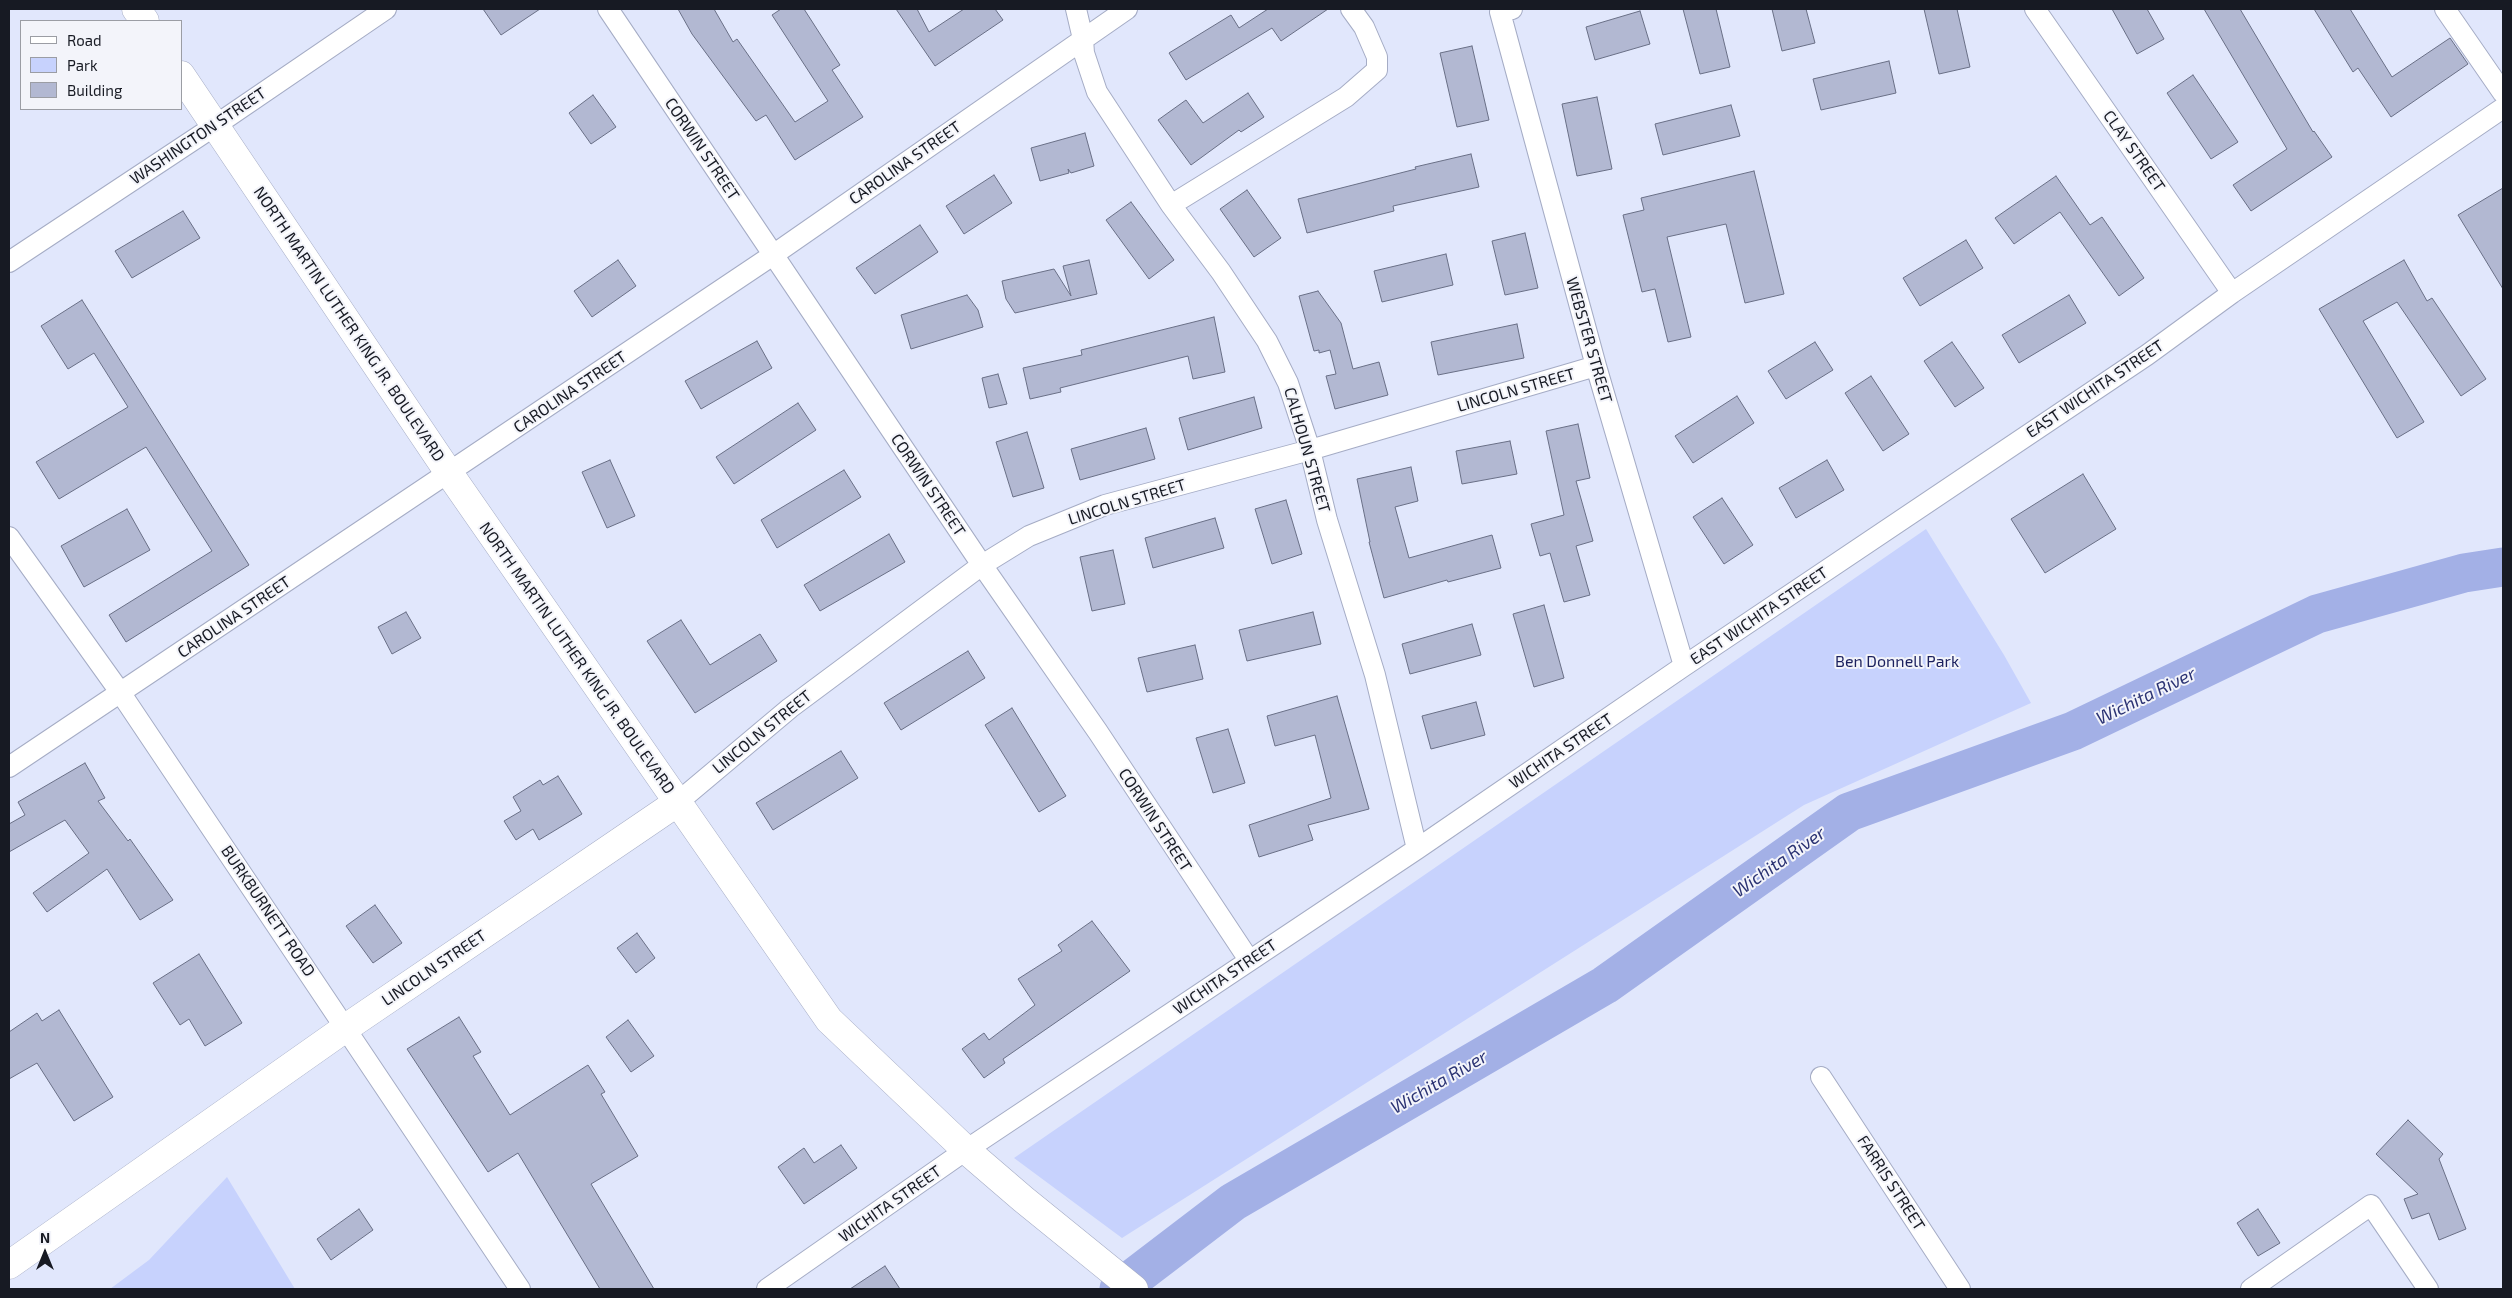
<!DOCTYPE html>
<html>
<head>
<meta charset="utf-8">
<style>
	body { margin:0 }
	#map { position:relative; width:2512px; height:1298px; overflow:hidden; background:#e1e7fc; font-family:"Exo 2",sans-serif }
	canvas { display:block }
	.frame { position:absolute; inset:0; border:10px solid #171a23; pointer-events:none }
	.legend { position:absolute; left:20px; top:20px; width:162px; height:90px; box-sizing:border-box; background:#f3f4fa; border:1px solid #9b9da4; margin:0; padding:6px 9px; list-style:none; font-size:15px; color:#171a23 }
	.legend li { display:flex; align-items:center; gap:10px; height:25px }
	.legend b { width:25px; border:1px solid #9b9da4 }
	.north { position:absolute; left:20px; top:1228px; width:50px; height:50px; -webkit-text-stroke:4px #f3f4fa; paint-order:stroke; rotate:0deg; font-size:14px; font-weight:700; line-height:20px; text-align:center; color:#171a23 }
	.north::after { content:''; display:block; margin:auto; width:18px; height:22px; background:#171a23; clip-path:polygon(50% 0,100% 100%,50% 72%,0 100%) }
</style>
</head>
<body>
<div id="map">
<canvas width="2512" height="1298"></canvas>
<div class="frame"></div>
<ul class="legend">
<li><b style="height:6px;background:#fff"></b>Road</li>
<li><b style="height:14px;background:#c7d2fd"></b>Park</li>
<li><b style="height:14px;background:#b2b8d2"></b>Building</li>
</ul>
<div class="north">N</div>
</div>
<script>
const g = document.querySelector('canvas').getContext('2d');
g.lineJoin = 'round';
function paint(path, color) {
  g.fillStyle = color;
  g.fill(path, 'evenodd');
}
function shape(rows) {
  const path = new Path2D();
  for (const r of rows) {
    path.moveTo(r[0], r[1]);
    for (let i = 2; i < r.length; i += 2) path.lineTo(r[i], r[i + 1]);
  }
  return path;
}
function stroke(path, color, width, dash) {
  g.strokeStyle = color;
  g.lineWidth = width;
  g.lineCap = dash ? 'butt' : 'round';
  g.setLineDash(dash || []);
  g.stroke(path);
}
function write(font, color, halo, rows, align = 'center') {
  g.font = font + ' "Exo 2",sans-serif';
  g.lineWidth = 4;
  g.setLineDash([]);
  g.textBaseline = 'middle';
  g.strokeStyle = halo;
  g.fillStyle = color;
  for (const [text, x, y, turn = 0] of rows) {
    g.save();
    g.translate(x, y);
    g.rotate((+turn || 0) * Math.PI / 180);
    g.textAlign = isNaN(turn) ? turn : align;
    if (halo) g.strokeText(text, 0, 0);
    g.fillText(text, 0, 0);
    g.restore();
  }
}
paint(shape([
	[1926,529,2004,655,2031,703,1804,805,1122,1238,1014,1158],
	[227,1177,295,1289,110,1289,149,1260]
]), '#c7d2fd');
stroke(shape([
	[1119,1289,1233,1202,1605,985,1849,812,2073,731,2317,614,2464,573,2503,567]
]), '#a3b0e6', 39);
const building = shape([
	[483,9,540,9,501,35,483,9],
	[678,9,714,9,733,42,737,39,795,122,828,101,772,15,781,9,804,9,840,65,832,70,863,117,795,160,766,115,756,121,692,34,678,9],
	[896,9,917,9,929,32,964,9,995,9,1003,20,935,66,896,9],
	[1268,9,1328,9,1281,41,1272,28,1186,80,1169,53,1231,15,1239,28,1268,9],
	[1683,9,1716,9,1730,67,1700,74,1683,9],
	[1772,9,1806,9,1815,43,1782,51,1772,9],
	[1924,9,1957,9,1970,67,1939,74,1924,9],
	[2112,9,2147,9,2164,39,2137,54,2112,9],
	[2204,9,2240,9,2313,132,2314,131,2332,157,2251,211,2233,185,2287,149,2204,9],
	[2314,9,2350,9,2392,77,2450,38,2468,64,2391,117,2358,68,2353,72,2314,9],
	[1640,11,1650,44,1595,60,1586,27,1640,11],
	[1472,46,1489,120,1457,127,1440,53,1472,46],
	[1889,61,1896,93,1821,110,1813,79,1889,61],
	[2193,75,2238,142,2211,159,2167,93,2193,75],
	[1248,93,1264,117,1241,132,1239,130,1191,165,1158,120,1186,100,1203,123,1248,93],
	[593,95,616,127,591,144,569,113,593,95],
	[1597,97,1612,169,1577,176,1562,104,1597,97],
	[1731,105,1740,136,1663,155,1655,124,1731,105],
	[1085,133,1094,166,1071,173,1068,169,1069,173,1040,181,1031,148,1085,133],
	[1471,154,1479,187,1393,206,1394,211,1307,233,1298,199,1416,169,1415,167,1471,154],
	[1754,171,1784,294,1745,303,1726,224,1667,237,1691,337,1668,342,1655,289,1642,292,1623,215,1644,210,1641,198,1754,171],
	[994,175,1012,203,964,234,946,206,994,175],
	[2056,176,2090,225,2102,217,2144,278,2119,296,2060,212,2014,244,1995,218,2056,176],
	[2503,188,2503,289,2458,215,2503,188],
	[1247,190,1281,238,1254,257,1220,209,1247,190],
	[1131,202,1174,260,1149,279,1106,220,1131,202],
	[183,211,200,238,132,278,115,251,183,211],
	[920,225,938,252,875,294,856,268,920,225],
	[1525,233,1538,288,1505,295,1492,241,1525,233],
	[1966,240,1983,268,1920,306,1903,278,1966,240],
	[1446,254,1453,285,1382,302,1374,271,1446,254],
	[618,260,636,286,592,317,574,291,618,260],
	[1089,260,1097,294,1015,313,1006,299,1002,281,1054,269,1071,296,1063,266,1089,260],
	[2404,260,2427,301,2432,298,2486,379,2461,396,2397,302,2363,321,2424,422,2397,438,2319,309,2404,260],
	[1318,291,1341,323,1353,369,1379,362,1388,395,1335,409,1326,376,1336,374,1330,350,1319,353,1319,350,1314,351,1299,296,1318,291],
	[967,295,978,310,983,327,911,349,901,315,967,295],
	[2069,295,2086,323,2019,363,2002,335,2069,295],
	[82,300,249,565,126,642,109,615,212,551,146,447,59,499,36,462,128,407,94,353,68,369,41,326,82,300],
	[1214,317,1225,372,1193,379,1188,356,1060,388,1061,392,1030,399,1023,368,1082,355,1081,350,1214,317],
	[1517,324,1524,358,1438,375,1431,342,1517,324],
	[757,341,772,368,701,409,685,381,757,341],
	[1815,342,1833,370,1786,399,1768,371,1815,342],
	[1952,342,1984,388,1955,407,1924,361,1952,342],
	[998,374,1007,404,989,408,982,378,998,374],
	[1871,376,1909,434,1883,451,1845,393,1871,376],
	[1737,396,1754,423,1693,463,1675,436,1737,396],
	[1254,397,1262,428,1188,450,1179,418,1254,397],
	[798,403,816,430,734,484,716,457,798,403],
	[1578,424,1590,478,1576,481,1593,541,1576,546,1590,595,1564,602,1550,553,1540,556,1531,524,1564,515,1546,431,1578,424],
	[1146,428,1155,459,1080,480,1071,449,1146,428],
	[1027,432,1044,488,1013,497,996,442,1027,432],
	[1510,441,1517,474,1462,484,1456,451,1510,441],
	[610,460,635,516,607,528,582,472,610,460],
	[1827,460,1844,490,1796,518,1779,488,1827,460],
	[1411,467,1418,501,1395,507,1409,558,1492,535,1501,568,1448,582,1447,580,1384,598,1369,542,1370,542,1357,479,1411,467],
	[844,470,861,497,777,548,761,520,844,470],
	[2083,474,2116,529,2045,573,2011,519,2083,474],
	[1722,498,1753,545,1724,564,1693,517,1722,498],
	[1286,500,1302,554,1272,564,1255,509,1286,500],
	[127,509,150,550,84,587,61,546,127,509],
	[1215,518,1224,548,1153,568,1145,538,1215,518],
	[889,534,905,562,820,611,804,585,889,534],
	[1113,550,1125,604,1092,611,1080,557,1113,550],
	[1544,605,1564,678,1534,687,1513,614,1544,605],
	[406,612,421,638,392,654,378,627,406,612],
	[1313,612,1321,644,1247,661,1239,630,1313,612],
	[681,620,710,665,760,634,777,661,695,713,647,641,681,620],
	[1472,624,1481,655,1410,674,1402,644,1472,624],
	[1195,645,1203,679,1147,692,1138,658,1195,645],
	[968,651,985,678,901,730,884,703,968,651],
	[1337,696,1369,809,1308,825,1313,840,1259,857,1249,825,1331,798,1315,735,1275,746,1267,716,1337,696],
	[1476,702,1485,735,1431,749,1422,716,1476,702],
	[1012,708,1066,796,1039,812,985,725,1012,708],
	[1228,729,1245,783,1213,793,1196,738,1228,729],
	[841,751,858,778,773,830,756,803,841,751],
	[85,763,105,798,98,801,128,841,130,839,173,900,140,920,107,869,47,912,33,893,89,853,65,820,9,852,9,824,25,815,18,802,85,763],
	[558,776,582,814,539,840,533,829,516,840,504,821,521,811,513,797,540,780,543,785,558,776],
	[375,905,402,943,373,963,346,926,375,905],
	[1092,921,1130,971,1003,1059,1005,1063,984,1078,962,1049,984,1033,989,1040,1035,1005,1018,979,1062,951,1058,945,1092,921],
	[637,933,655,958,636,973,617,948,637,933],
	[199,954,242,1023,205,1046,189,1019,180,1025,153,983,199,954],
	[59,1010,113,1097,74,1121,37,1063,9,1079,9,1032,37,1013,42,1021,59,1010],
	[459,1017,481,1052,473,1056,510,1115,588,1065,605,1092,601,1094,638,1156,591,1184,654,1289,600,1289,518,1153,488,1172,407,1049,459,1017],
	[628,1020,654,1056,631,1072,606,1037,628,1020],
	[2408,1120,2443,1154,2439,1159,2466,1229,2439,1240,2429,1213,2412,1219,2404,1199,2418,1194,2376,1154,2408,1120],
	[841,1145,857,1168,804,1204,778,1167,804,1148,814,1163,841,1145],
	[359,1209,373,1230,331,1260,317,1239,359,1209],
	[2258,1209,2280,1243,2258,1256,2237,1223,2258,1209],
	[885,1266,900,1289,850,1289,885,1266]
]);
paint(building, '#b2b8d2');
stroke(building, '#696f86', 1);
const street = shape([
	[608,9,982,565,1098,732,1249,960],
	[1076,9,1083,39,1084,53,1097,92,1171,205,1221,272,1267,341,1288,383,1310,450,1327,520,1375,675,1417,849],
	[1512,9,1500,12,1596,366,1684,666],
	[2035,9,2232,293],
	[2445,9,2503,93],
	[1171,205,1346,97,1377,70,1377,57,1364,27,1351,9],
	[9,262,216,125,386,9],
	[9,537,120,692,520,1289],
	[9,767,773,255,1127,9],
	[678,802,790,708,982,565,1029,536,1105,505,1310,450,1596,366],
	[1821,1077,1960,1289],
	[767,1289,966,1150,1417,849,1684,666,2147,355,2232,293,2503,108],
	[2251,1289,2371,1205,2428,1289]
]);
const secondary = shape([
	[9,1265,347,1027,678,802]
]);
const primary = shape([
	[136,9,145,21],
	[181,75,449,473,829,1020,966,1150,1023,1199,1134,1289]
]);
stroke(street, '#a5acc5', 22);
stroke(secondary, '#a5acc5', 29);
stroke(primary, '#a5acc5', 29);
stroke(street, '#fff', 20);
stroke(secondary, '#fff', 28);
stroke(primary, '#fff', 28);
write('16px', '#171a23', '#f3f4fa', [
	["WASHINGTON STREET",198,136,-34],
	["CORWIN STREET",702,149,56],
	["CLAY STREET",2134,151,55],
	["CAROLINA STREET",905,163,-35],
	["NORTH MARTIN LUTHER KING JR. BOULEVARD",349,324,56],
	["WEBSTER STREET",1589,340,74],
	["EAST WICHITA STREET",2095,389,-34],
	["LINCOLN STREET",1516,390,-16],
	["CAROLINA STREET",570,392,-34],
	["CALHOUN STREET",1307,450,74],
	["CORWIN STREET",928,485,56],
	["LINCOLN STREET",1127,502,-17],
	["EAST WICHITA STREET",1759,616,-34],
	["CAROLINA STREET",234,617,-34],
	["NORTH MARTIN LUTHER KING JR. BOULEVARD",577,658,55],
	["LINCOLN STREET",762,732,-39],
	["WICHITA STREET",1561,751,-34],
	["CORWIN STREET",1155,820,57],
	["BURKBURNETT ROAD",268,911,56],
	["LINCOLN STREET",434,968,-34],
	["WICHITA STREET",1225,977,-34],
	["FARRIS STREET",1891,1183,57],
	["WICHITA STREET",890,1204,-35]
]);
write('16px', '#1b205e', '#f3f4fa', [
	["Ben Donnell Park",1897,662]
]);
write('italic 18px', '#2b3373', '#f3f4fa', [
	["Wichita River",2146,696,-26],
	["Wichita River",1779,862,-35],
	["Wichita River",1439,1082,-30]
]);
</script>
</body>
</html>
